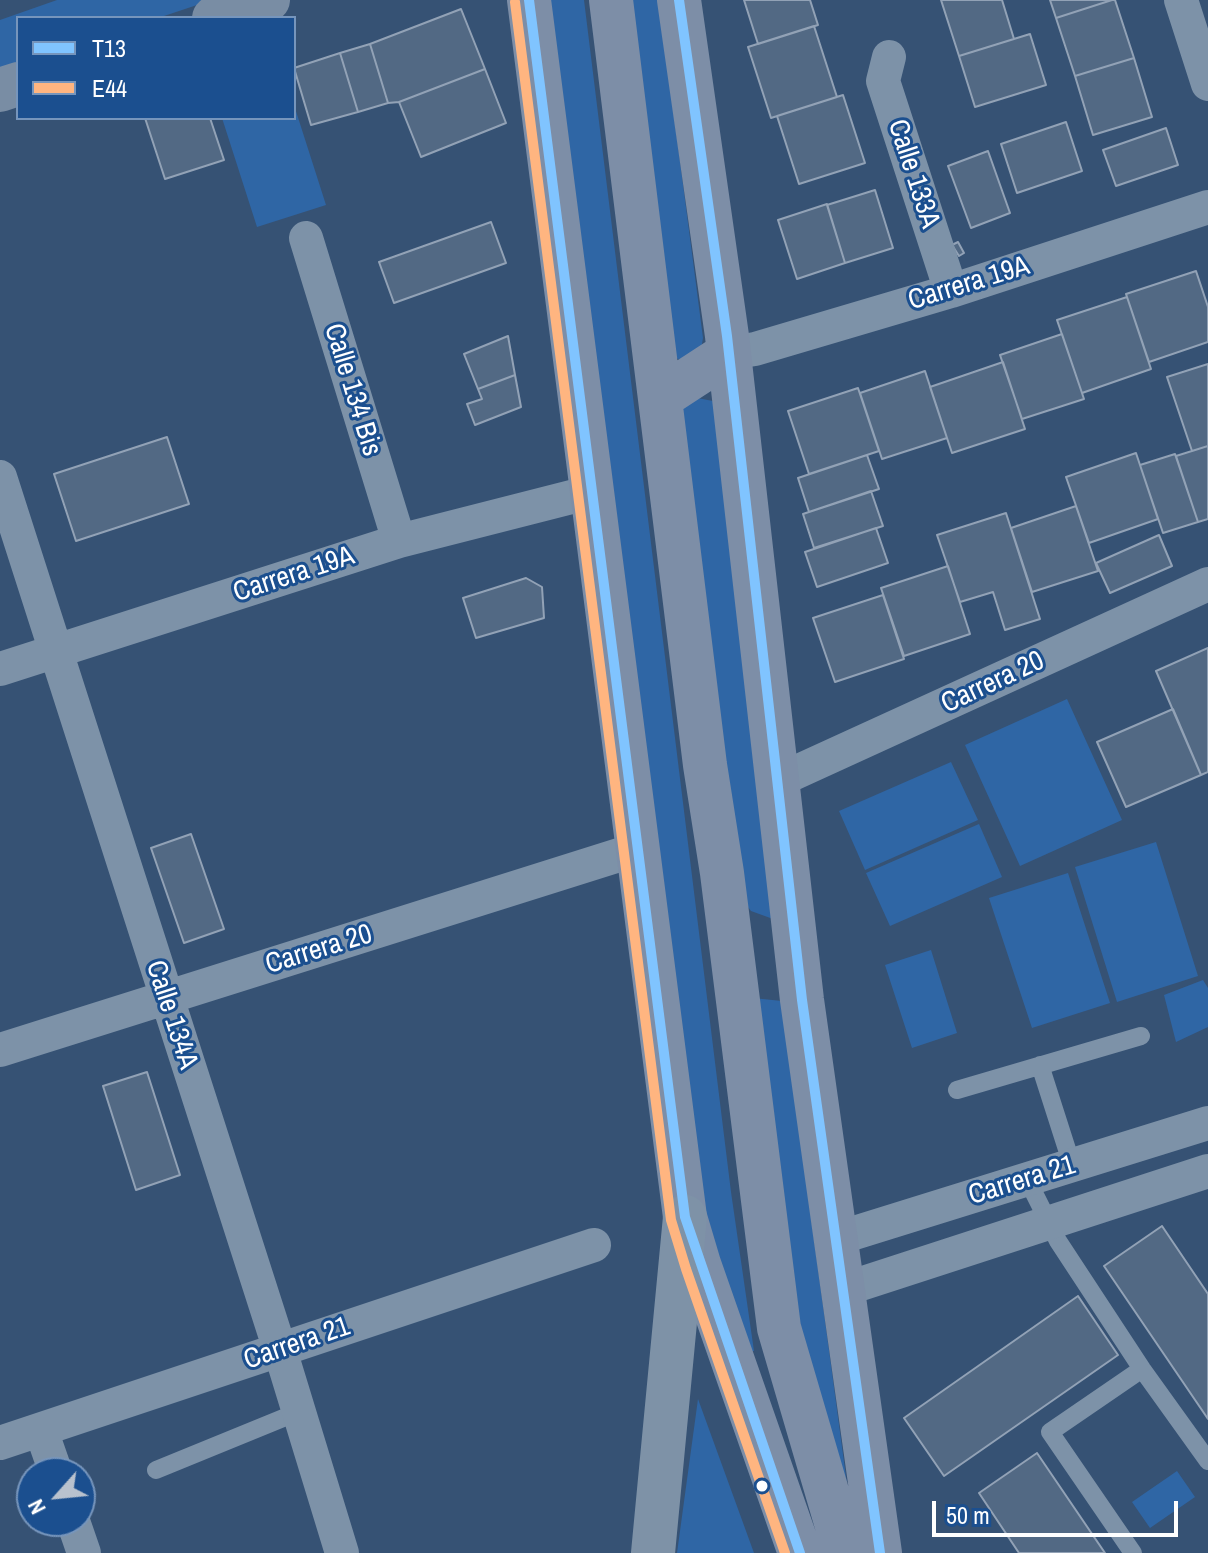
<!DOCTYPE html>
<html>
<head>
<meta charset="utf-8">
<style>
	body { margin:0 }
	#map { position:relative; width:1208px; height:1553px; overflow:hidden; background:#365274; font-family:"Archivo Narrow",sans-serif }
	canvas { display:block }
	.legend { position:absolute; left:16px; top:16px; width:280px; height:104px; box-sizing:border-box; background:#1b4f8f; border:2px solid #7695bc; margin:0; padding:10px 14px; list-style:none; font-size:24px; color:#fff }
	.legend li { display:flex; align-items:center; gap:16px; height:40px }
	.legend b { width:40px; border:2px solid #7695bc }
	.north { position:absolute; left:16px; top:1457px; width:80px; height:80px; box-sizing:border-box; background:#1b4f8f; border:2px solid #7695bc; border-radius:50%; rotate:243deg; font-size:22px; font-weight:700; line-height:32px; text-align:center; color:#fff }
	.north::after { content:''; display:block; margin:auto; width:28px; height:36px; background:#b9c2ce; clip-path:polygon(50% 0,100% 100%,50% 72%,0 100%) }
	.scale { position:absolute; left:932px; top:1501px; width:246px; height:36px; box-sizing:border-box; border:4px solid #fff; border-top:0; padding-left:10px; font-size:24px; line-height:28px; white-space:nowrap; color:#fff; -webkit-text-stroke:6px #1b4f8f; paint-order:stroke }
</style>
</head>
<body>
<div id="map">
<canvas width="1208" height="1553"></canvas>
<ul class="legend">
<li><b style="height:10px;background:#80c4ff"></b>T13</li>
<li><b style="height:10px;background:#ffb580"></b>E44</li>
</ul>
<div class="north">N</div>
<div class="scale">50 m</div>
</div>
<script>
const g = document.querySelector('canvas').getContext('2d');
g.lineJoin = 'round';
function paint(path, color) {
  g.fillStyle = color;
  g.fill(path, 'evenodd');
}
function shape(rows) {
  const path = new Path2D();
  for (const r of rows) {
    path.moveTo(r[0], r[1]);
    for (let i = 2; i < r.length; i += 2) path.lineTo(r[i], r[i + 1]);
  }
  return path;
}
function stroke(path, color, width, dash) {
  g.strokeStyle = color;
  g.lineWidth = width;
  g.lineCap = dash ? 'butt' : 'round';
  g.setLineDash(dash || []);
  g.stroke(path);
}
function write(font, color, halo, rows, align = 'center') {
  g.font = font + ' "Archivo Narrow",sans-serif';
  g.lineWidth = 6;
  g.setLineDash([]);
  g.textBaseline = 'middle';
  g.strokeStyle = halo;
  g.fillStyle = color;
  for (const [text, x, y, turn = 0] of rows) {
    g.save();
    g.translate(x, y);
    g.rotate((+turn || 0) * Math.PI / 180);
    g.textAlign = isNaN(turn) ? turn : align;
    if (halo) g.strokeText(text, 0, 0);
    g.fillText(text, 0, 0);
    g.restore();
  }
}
paint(shape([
	[57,0,212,0,158,18,18,18,18,65,0,71,0,20],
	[539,0,584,0,731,1192,754,1351,739,1353,699,1210],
	[623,0,659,0,703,338,699,361,684,362,671,355],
	[294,105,326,205,257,227,222,118,294,118],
	[692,397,713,401,773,919,751,911,738,894,676,410],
	[1067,699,1122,820,1020,866,965,745],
	[951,762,978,820,865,870,839,811],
	[979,824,1002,877,890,926,866,873],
	[1156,842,1198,976,1117,1002,1075,867],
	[1068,873,1110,1003,1032,1028,989,898],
	[931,950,957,1033,912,1048,885,965],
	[1203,980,1208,988,1208,1027,1176,1042,1164,995],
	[753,998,782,1001,854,1536,788,1332],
	[698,1399,754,1553,677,1553],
	[1177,1471,1195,1497,1150,1528,1132,1502]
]), '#2f66a5');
const building = shape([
	[744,0,810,0,818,25,758,44,744,0],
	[941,0,1002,0,1014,39,959,56,941,0],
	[1050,0,1112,0,1056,18,1050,0],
	[1112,0,1115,0,1134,58,1075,76,1056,18,1112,0],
	[461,9,485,69,399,102,388,103,370,44,461,9],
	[814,26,837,97,771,118,748,47,814,26],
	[1030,34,1046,85,975,107,959,56,1030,34],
	[370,44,388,103,358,112,340,53,370,44],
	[340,53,358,112,311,125,294,68,340,53],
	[1134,58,1152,117,1093,135,1075,76,1134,58],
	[485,69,506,123,421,157,399,102,485,69],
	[843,95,865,163,799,184,777,116,843,95],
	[145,118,210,118,224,160,165,179,145,118],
	[1066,122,1082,171,1017,193,1001,144,1066,122],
	[1166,128,1178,165,1116,186,1103,150,1166,128],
	[988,151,1010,213,971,228,948,166,988,151],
	[875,190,893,248,845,263,827,205,875,190],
	[827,204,845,263,797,279,778,220,827,204],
	[491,222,506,263,394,303,379,262,491,222],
	[958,242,964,253,959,256,952,245,958,242],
	[1196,271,1208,307,1208,342,1149,362,1126,294,1196,271],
	[1127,297,1151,369,1082,393,1057,320,1127,297],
	[1062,334,1084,399,1022,419,1000,355,1062,334],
	[508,336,515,375,478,389,464,354,508,336],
	[1003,362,1025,429,952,453,930,387,1003,362],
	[1208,364,1208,446,1192,451,1167,377,1208,364],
	[925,371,947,438,882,459,860,393,925,371],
	[515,375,521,407,475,425,467,404,482,399,478,389,515,375],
	[858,388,879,451,809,474,788,411,858,388],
	[167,437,189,504,76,541,54,474,167,437],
	[1208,446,1208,519,1198,522,1176,456,1208,446],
	[1136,453,1158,519,1089,543,1066,477,1136,453],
	[1175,454,1198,522,1163,533,1140,465,1175,454],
	[867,455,879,489,809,512,798,478,867,455],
	[871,491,883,526,814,548,803,514,871,491],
	[1076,506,1098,571,1032,592,1011,528,1076,506],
	[1006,513,1040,619,1005,630,993,592,960,602,937,535,1006,513],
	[876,528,888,563,817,587,805,552,876,528],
	[1159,535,1172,566,1110,593,1096,563,1159,535],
	[948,566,970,634,904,656,881,588,948,566],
	[526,578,542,587,544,618,476,638,463,598,526,578],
	[883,595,904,659,835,682,813,618,883,595],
	[1208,648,1208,772,1201,775,1156,671,1208,648],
	[1173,709,1201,775,1126,807,1097,742,1173,709],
	[191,834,224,929,184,943,151,848,191,834],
	[147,1072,180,1175,136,1190,103,1086,147,1072],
	[1162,1226,1208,1294,1208,1419,1104,1266,1162,1226],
	[1078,1296,1118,1355,944,1476,904,1418,1078,1296],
	[1037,1453,1105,1553,1019,1553,979,1493,1037,1453]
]);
paint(building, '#526984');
stroke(building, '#92a2b6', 2);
stroke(shape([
	[1040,1065,1072,1165],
	[957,1090,1141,1036],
	[1027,1179,1058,1241,1142,1369,1208,1461],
	[156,1470,298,1412],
	[1133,1553,1050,1432,1142,1369]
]), '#7d92a8', 18);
stroke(shape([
	[1181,0,1208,84],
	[889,57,883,81,951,291],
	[306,238,399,541],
	[729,353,755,349,951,291,1208,207],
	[0,477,280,1350,342,1553],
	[0,669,399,541,591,492],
	[777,781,1208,584],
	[0,1050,638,849],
	[835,1239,1208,1123],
	[842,1290,1208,1171],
	[41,1430,56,1473],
	[0,1443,594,1245],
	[73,1521,84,1553]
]), '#7d92a8', 34);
stroke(shape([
	[214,18,268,0],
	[0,90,18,84]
]), '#798da4', 44);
stroke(shape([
	[529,0,685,1217,699,1264,800,1553],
	[611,0,705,765,722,873,779,1328,845,1553],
	[679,0,727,336,802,1000,880,1553],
	[660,398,729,353]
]), '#7d8ea7', 44);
stroke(shape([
	[653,1553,685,1217]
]), '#7e92a7', 44);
stroke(shape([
	[529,0,685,1217,800,1553],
	[679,0,727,336,802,1000,880,1553]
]), '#80c4ff', 10);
stroke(shape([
	[515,2,671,1220,686,1269,785,1553]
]), '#ffb580', 10);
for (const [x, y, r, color] of [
	[762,1486,7,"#fff"]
]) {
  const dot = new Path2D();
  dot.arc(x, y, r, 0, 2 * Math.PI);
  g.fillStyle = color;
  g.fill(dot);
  stroke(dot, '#1b4f8f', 3);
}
write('28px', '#fff', '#1b4f8f', [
	["Calle 133A",913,174,72],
	["Carrera 19A",969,284,-17],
	["Calle 134 Bis",352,390,73],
	["Carrera 19A",294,575,-18],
	["Carrera 20",993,683,-25],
	["Carrera 20",319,950,-17],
	["Calle 134A",171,1015,72],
	["Carrera 21",1022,1181,-17],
	["Carrera 21",297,1344,-19]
]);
</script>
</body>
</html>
